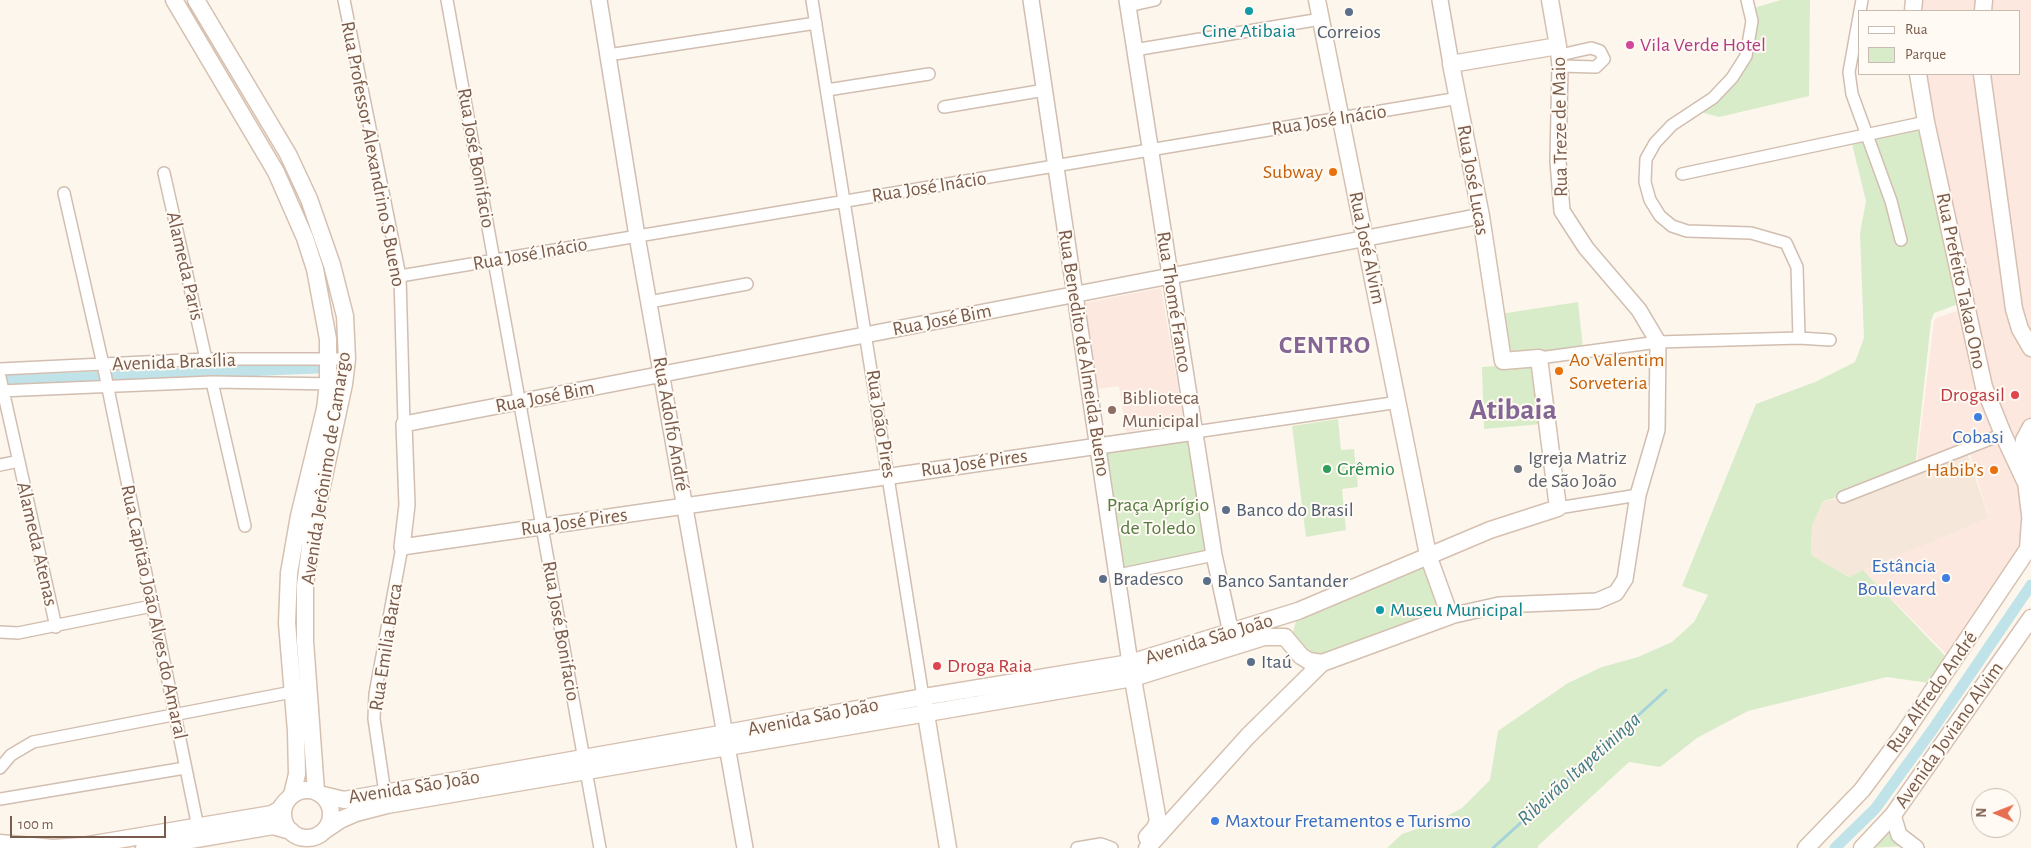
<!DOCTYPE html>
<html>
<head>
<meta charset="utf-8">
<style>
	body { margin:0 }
	#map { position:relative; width:2031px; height:848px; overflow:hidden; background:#fdf6ec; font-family:"Alegreya Sans",sans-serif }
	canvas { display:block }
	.legend { position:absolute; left:1858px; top:10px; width:162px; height:65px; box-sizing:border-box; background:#fffaf3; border:1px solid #cabbb1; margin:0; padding:6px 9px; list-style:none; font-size:15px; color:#7a5c4d }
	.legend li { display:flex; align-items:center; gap:10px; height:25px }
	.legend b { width:25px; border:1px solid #cabbb1 }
	.north { position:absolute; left:1971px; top:788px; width:50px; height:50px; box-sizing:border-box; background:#fffaf3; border:1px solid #cabbb1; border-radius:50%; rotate:271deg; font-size:14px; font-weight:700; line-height:20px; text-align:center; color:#7a5c4d }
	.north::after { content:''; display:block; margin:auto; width:18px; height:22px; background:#e76f51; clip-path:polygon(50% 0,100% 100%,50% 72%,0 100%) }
	.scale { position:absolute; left:10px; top:816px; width:156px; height:22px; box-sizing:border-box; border:2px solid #7a5c4d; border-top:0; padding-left:6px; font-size:15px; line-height:18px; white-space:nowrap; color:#7a5c4d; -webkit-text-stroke:4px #fffaf3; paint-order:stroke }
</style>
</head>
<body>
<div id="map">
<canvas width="2031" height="848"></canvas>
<ul class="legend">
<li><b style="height:6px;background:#fff"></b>Rua</li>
<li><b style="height:14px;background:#d8ecc9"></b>Parque</li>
</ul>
<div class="north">N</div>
<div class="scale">100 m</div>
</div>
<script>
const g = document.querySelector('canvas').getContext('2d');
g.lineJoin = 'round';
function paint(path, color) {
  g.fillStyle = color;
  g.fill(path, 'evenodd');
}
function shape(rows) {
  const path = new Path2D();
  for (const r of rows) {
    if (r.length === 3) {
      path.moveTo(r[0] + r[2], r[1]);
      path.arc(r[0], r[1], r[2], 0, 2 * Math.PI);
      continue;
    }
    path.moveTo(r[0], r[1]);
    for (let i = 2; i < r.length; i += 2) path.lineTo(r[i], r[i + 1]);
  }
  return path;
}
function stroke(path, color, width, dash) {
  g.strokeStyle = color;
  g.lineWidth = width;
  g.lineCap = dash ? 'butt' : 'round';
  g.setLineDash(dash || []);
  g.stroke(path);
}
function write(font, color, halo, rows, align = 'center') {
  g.font = font + ' "Alegreya Sans",sans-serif';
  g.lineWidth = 4;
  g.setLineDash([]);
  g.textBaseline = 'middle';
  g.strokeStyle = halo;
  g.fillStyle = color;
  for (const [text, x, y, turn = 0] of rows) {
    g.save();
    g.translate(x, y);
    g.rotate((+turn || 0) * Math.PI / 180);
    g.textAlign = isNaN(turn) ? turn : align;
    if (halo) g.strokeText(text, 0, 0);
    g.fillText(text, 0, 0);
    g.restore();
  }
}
paint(shape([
	[1966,450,1989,518,1849,577,1811,555,1812,526,1823,501,1843,498]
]), '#f5e8da');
paint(shape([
	[1915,0,1982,0,1981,11,1915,11],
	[1986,0,2031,0,2031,346,2026,337,1987,74,2020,74,2020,11,1986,11],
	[1921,74,1980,74,2006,273,2031,350,2031,424,2023,455,1990,402],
	[1161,288,1184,422,1126,432,1119,386,1098,389,1084,303],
	[1966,308,2016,461,2029,537,1953,661,1863,570,1989,518,1968,448,1916,468,1934,321,1936,318]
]), '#fde8e0');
paint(shape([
	[1781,0,1810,0,1809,96,1719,117,1697,111,1737,81,1754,8],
	[1925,124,1961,303,1934,313,1931,321,1915,468,1843,496,1823,501,1812,526,1811,555,1849,577,1863,570,1951,662,1936,684,1887,677,1748,711,1697,738,1660,767,1629,762,1538,846,1538,848,1387,848,1402,834,1434,823,1462,808,1490,780,1498,731,1568,683,1602,667,1638,657,1672,642,1694,622,1708,595,1682,586,1756,404,1815,382,1855,362,1864,338,1860,233,1866,201,1852,144],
	[1578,302,1583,348,1509,357,1500,314],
	[1534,363,1542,424,1484,429,1482,367],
	[1338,419,1341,450,1354,449,1358,487,1342,489,1346,530,1306,537,1292,426],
	[1188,439,1207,551,1123,567,1106,452],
	[1423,565,1442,615,1315,662,1291,639,1298,614],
	[1891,824,1905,846,1868,848]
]), '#d8ecc9');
stroke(shape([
	[1493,848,1666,690]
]), '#a5d3da', 3);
stroke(shape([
	[0,381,317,368],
	[1835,848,1875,809,1933,729,2031,585]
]), '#bfe3e8', 11);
const minor = shape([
	[344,0,400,276,404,424],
	[447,0,600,848],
	[812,0,923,697],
	[1747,0,1752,21,1746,56,1732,78,1713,98,1672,125,1655,143,1646,159,1645,182,1650,200,1660,216,1672,226,1687,231,1751,233,1786,243,1797,267,1799,338],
	[1862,0,1849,72,1852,94,1891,201,1901,240],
	[1128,6,1155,0],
	[1134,50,1321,19],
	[608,55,816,23],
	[1560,66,1596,67,1604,59,1600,51,1591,48,1560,55],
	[827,90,929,74],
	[944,107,1045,90],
	[164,173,206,359],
	[1682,174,1926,122],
	[64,193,104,369,199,832],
	[400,276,1459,98],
	[649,302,747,284],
	[1539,358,1658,342,1799,338,1830,340],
	[0,369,206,359,347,359],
	[0,377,56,627],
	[212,382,245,526],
	[0,391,212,382,336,384],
	[1195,432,1399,402],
	[0,465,19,461],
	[1843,497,2003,434],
	[1558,508,1638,495],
	[1118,575,1214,555],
	[0,632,18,633,152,606],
	[0,768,11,755,33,742,292,692],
	[0,799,185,768],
	[386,800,374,719,375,694,402,547],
	[1077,848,1101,844,1112,848]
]);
const tertiary = shape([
	[599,0,637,236,745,848],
	[1031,0,1130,663],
	[1127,0,1214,555,1231,633],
	[1440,0,1451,64],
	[1195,432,402,547,407,505,404,424,1481,216],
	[1450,616,1499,605,1597,601,1616,593,1625,579,1638,495,1657,430,1658,342,1639,310,1586,248,1562,211,1558,161,1560,66,1558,46],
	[1893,815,1899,835,1916,848]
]);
const secondary = shape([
	[174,0,276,172,305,238,315,269,328,339,328,384,325,409,299,516,289,573,287,623,296,731,297,774,292,795],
	[196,0,288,154,309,199,332,265,345,316,347,359,344,384,312,532,305,586,305,641,316,791],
	[1913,11,1914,0],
	[1983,11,1984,0],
	[1918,74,1926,122,1984,387,2003,434,2025,481],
	[1982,74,2014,309,2020,329,2031,348],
	[2031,427,2024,440,2023,456,2031,523],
	[1131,668,1158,821,1155,828,1147,837],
	[924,702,948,848],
	[307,814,24],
	[323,795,344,800,743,730,923,697,1130,663,1298,611,1490,530,1558,508,1539,358,1503,361,1481,216,1451,64,1558,46,1550,0],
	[325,830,340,820,356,813,387,805,1133,678,1264,637,1285,637,1301,656,1309,661,1322,663,1450,616,1428,555,1317,0],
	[0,843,53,848,82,846,272,814,279,810,286,801],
	[144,848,273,826,291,831],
	[1147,848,1248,736,1322,663],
	[1806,848,1862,790,1903,735,2028,549,2030,521],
	[1862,848,1893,815,2031,618]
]);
stroke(minor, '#d1beb0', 14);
stroke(tertiary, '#d1beb0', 18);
stroke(secondary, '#d6c0b0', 19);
stroke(minor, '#fff', 11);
stroke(tertiary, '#fff', 15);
stroke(secondary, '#fff', 16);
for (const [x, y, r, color] of [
	[1249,11,5,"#0f9aa8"],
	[1349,12,5,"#5c6f8a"],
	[1630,45,5,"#d1479c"],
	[1333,172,5,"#e8710a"],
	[1559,371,5,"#e8710a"],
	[2015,395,5,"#e0444e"],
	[1112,410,5,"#8d6e63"],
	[1978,417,5,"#3f7fe0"],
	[1327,469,5,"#2e9e5b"],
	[1518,469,5,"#6b7280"],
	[1994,470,5,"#e8710a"],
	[1226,510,5,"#5c6f8a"],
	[1946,578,5,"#3f7fe0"],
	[1103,579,5,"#5c6f8a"],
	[1207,581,5,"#5c6f8a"],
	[1380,610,5,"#0f9aa8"],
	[1251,662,5,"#5c6f8a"],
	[937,666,5,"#e0444e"],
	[1215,821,5,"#3f7fe0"]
]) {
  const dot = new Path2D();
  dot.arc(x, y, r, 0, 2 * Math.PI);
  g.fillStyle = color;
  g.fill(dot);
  stroke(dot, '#fffaf3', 2);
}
write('20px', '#0d838f', '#fffaf3', [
	["Cine Atibaia",1249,31],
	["Museu Municipal",1390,610,"left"]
]);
write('20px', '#4e5e75', '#fffaf3', [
	["Correios",1349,32,"center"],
	["Banco do Brasil",1236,510],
	["Bradesco",1113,579],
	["Banco Santander",1217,581],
	["Itaú",1261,662]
], 'left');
write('20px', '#b23c85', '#fffaf3', [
	["Vila Verde Hotel",1640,45]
], 'left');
write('20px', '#7a5c4d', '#fffaf3', [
	["Rua José Inácio",1329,120,-9],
	["Rua Treze de Maio",1560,127,-91],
	["Rua Professor Alexandrino S Bueno",373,154,79],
	["Rua José Bonifacio",476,158,80],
	["Rua José Lucas",1473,180,80],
	["Rua José Inácio",929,187,-9],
	["Rua José Alvim",1367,248,78],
	["Rua José Inácio",530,254,-10],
	["Alameda Paris",185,266,77],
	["Rua Prefeito Takao Ono",1961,281,78],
	["Rua Thomé Franco",1174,302,81],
	["Rua José Bim",942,320,-11],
	["Rua Benedito de Almeida Bueno",1084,353,81],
	["Avenida Brasília",174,362,-2],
	["Rua José Bim",545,397,-11],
	["Rua Adolfo André",671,424,80],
	["Rua João Pires",881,424,81],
	["Rua José Pires",974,463,-8],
	["Avenida Jerônimo de Camargo",326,468,-81],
	["Rua José Pires",574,522,-8],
	["Alameda Atenas",37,544,77],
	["Rua Capitão João Alves do Amaral",154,612,78],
	["Rua José Bonifacio",561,631,80],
	["Avenida São João",1209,639,-17],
	["Rua Emilia Barca",386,647,-81],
	["Rua Alfredo André",1932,692,-55],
	["Avenida São João",813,717,-11],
	["Avenida Joviano Alvim",1949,735,-55],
	["Avenida São João",414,787,-9]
]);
write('20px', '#c56008', '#fffaf3', [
	["Subway",1323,172],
	["Ao Valentim",1569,360,"left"],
	["Sorveteria",1569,383,"left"],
	["Habib's",1984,470]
], 'right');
write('20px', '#be3a42', '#fffaf3', [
	["Drogasil",2005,395],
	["Droga Raia",947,666,"left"]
], 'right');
write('20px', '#785e54', '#fffaf3', [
	["Biblioteca",1122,398],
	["Municipal",1122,421]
], 'left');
write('20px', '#366cbe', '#fffaf3', [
	["Cobasi",1978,437],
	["Estância",1936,566,"right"],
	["Boulevard",1936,589,"right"],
	["Maxtour Fretamentos e Turismo",1225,821,"left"]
]);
write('20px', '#5b616d', '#fffaf3', [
	["Igreja Matriz",1528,458],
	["de São João",1528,481]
], 'left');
write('20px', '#27864d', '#fffaf3', [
	["Grêmio",1337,469]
], 'left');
write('20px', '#537a41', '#fffaf3', [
	["Praça Aprígio",1158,505],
	["de Toledo",1158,528]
]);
write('italic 21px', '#437c86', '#fffaf3', [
	["Ribeirão Itapetininga",1579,769,-42]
]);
g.letterSpacing = '1px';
write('bold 25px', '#846695', '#fffaf3', [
	["CENTRO",1325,345]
]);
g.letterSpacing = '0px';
write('bold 30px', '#846695', '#fffaf3', [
	["Atibaia",1513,410]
]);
</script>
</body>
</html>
